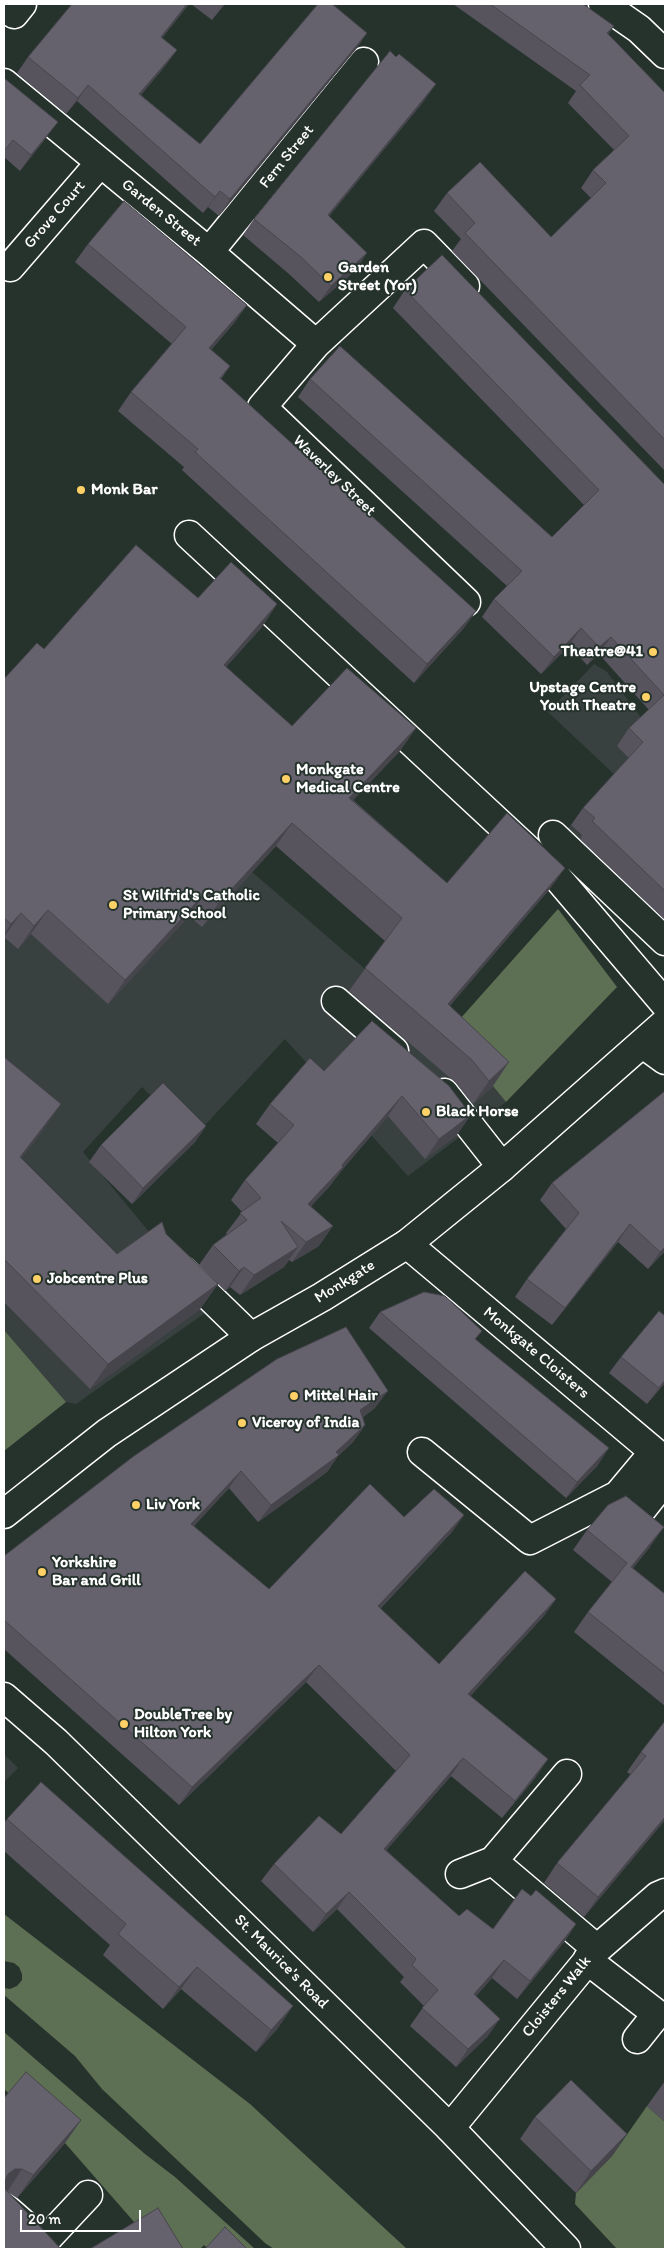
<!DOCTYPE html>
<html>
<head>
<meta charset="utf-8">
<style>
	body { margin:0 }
	#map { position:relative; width:669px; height:2253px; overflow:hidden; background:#26332d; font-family:Itim,sans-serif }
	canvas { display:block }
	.frame { position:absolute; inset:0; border:5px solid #fff; pointer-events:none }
	.scale { position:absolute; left:20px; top:2210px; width:121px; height:22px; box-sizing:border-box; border:2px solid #fff; border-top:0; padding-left:6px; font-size:15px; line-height:18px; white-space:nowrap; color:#fff; -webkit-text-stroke:4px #26332d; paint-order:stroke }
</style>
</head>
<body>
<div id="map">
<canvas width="669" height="2253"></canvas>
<div class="frame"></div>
<div class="scale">20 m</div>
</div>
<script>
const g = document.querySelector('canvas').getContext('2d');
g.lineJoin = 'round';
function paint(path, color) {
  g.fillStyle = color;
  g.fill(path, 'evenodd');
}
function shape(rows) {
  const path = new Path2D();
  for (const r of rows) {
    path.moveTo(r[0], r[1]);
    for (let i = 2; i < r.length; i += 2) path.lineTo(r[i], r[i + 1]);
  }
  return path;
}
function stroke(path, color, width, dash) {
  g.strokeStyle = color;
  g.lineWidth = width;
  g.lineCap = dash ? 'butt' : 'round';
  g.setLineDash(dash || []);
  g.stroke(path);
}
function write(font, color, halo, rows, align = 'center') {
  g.font = font + ' Itim,sans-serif';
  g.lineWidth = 4;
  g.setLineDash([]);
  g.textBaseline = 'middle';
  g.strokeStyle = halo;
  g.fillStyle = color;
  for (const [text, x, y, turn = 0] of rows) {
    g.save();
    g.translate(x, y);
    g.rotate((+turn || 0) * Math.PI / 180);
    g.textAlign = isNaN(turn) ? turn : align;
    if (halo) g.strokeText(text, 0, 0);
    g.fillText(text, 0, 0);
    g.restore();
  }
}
paint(shape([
	[594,664,607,672,665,750,665,929,562,835,615,775,548,712],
	[4,685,252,872,365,969,493,1086,506,1102,408,1176,285,1039,193,1138,142,1087,83,1152,212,1308,76,1404,66,1402,4,1330],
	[4,1754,18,1768,4,1782]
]), '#394140');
paint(shape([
	[558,909,617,987,506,1102,493,1086,443,1038],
	[4,1330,66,1402,4,1451],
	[4,1914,250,2104,407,2249,274,2249,265,2243,102,2089,75,2056,4,1995,4,1988,10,1989,17,1986,22,1980,22,1974,19,1967,14,1963,4,1961],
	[4,2032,145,2154,175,2177,255,2249,208,2249,204,2245,200,2249,153,2249,142,2231,65,2143,4,2089],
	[647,2106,665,2122,665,2249,617,2249,575,2204,576,2193,612,2156]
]), '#5e7053');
const minor = shape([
	[603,4,639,29,665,54],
	[14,14,22,4],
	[4,83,209,252,316,344],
	[209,252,364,62],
	[10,267,100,163],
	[465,286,424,244,316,344,262,407,466,602],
	[189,535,556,876,665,1004],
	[553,835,665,941],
	[336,1001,394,1051],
	[643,1044,665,1060],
	[444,1093,502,1167],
	[407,1244,665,1461],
	[182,1270,251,1337],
	[422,1452,530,1540,618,1495,654,1452],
	[642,1509,665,1480],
	[493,1861,597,1949],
	[460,1874,493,1861,567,1774],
	[587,1960,657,2014,637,2039],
	[450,2128,597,1949,658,1896,665,1893],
	[4,2207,44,2242,88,2195]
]);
const major = shape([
	[4,1514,107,1433,251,1337,322,1297,407,1244,502,1167,665,1023],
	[4,1697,56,1742,450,2128,566,2249]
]);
stroke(minor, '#fff', 31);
stroke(major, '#fff', 31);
stroke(minor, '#26332d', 28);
stroke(major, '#26332d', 28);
paint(shape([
	[189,4,162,38,177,50,165,66,141,95,200,144,367,33,356,49,219,216,208,207,203,213,77,101,66,114,17,73,28,57],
	[191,4,225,4,212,20],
	[453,4,583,4,609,35,665,93,665,471,452,251,461,239,434,211,447,193,551,237,591,198,581,188,593,170,614,150,568,103,576,91],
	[4,78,46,138,20,171,4,157],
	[424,101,329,216,356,270,319,302,289,274,243,235,254,219],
	[88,244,247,305,234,323,211,350,230,366,221,379,476,611,463,629,414,683,182,470,184,467,118,411,131,392,172,344,75,262],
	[405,290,665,485,665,920,580,839,582,835,571,825,583,808,629,758,617,746,629,728,649,710,599,654,587,665,569,646,541,674,482,617,494,599,507,586,298,397,310,379,552,537,584,505,393,308],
	[198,598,277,604,261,628,226,667,292,726,416,728,399,752,353,800,447,883,565,868,548,891,450,1005,493,1086,473,1104,456,1083,349,991,385,941,276,846,202,927,189,916,108,1004,31,934,18,949,4,937,4,679,44,649],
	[372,1021,457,1135,425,1159,388,1116,342,1170,329,1187,311,1206,319,1246,292,1262,289,1260,284,1267,240,1295,230,1287,225,1291,199,1265,213,1245,227,1234,226,1233,242,1212,231,1200,245,1180,278,1143,256,1124,270,1104,324,1071],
	[4,1057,43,1130,21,1158,117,1254,166,1234,218,1284,200,1309,90,1389,4,1302],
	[665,1091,665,1251,648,1269,618,1242,552,1325,515,1297,527,1279,566,1229,540,1200,552,1183],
	[206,1126,195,1142,132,1204,89,1162,101,1145],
	[380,1312,476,1339,598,1465,566,1498,369,1328],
	[621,1357,665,1383,647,1404,609,1373],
	[375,1408,363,1417,365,1425,353,1442,338,1456,327,1472,258,1522,229,1488,194,1526,269,1589,404,1517,464,1515,451,1533,380,1609,439,1664,556,1599,543,1617,470,1696,536,1777,502,1818,451,1776,386,1850,459,1916,493,1929,531,1896,576,1924,564,1942,517,1999,492,1978,476,1996,488,2036,456,2067,410,2026,424,2006,400,1982,404,1977,337,1909,313,1932,261,1881,274,1864,341,1834,396,1771,306,1682,179,1805,4,1649,4,1556],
	[587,1530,650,1547,633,1568,665,1594,665,1706,574,1632,588,1612,612,1582,573,1550],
	[665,1721,665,1820,584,1917,544,1883,557,1863,631,1775,627,1772,641,1752],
	[7,1819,278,2028,256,2052,181,1989,163,2009,103,1955,110,1945,4,1851,4,1823],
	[665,2081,665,2122,647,2106],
	[4,2098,81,2120,65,2143,17,2198,9,2193,4,2249],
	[535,2117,612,2156,576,2193,520,2139]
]), '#57545e');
paint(shape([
	[187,4,189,4,149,53,161,37],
	[224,4,225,4,212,20],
	[614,26,602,44,607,33],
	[367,33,356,49,219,216,230,199],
	[177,50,165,66,128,110,139,94],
	[436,84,424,101,316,232,328,215],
	[88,85,77,101,66,114,78,98],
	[58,122,46,138,20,171,31,155],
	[220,191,208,207,203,213,215,197],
	[367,253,356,270,319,302,331,286],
	[247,305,234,323,196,367,209,348],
	[277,604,261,628,207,688,224,665],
	[476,611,463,629,414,683,427,664],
	[581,628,569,646,541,674,554,657],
	[611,637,599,654,587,665,599,647],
	[416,728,399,752,333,821,349,798],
	[292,823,276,846,202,927,218,904],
	[565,868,548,891,432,1027,448,1004],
	[206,892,189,916,108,1004,125,980],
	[48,910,31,934,18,949,34,926],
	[21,913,4,937,4,934,11,924],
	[509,1062,493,1086,473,1104,489,1081],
	[402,1096,388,1116,342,1170,329,1187,294,1224,308,1204],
	[61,1104,43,1130,4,1180,20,1157],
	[471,1115,457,1135,425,1159,439,1139],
	[206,1126,195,1142,132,1204,143,1188],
	[630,1224,618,1242,552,1325,565,1308],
	[333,1226,319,1246,292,1262,306,1242],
	[298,1247,284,1267,240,1295,254,1275],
	[665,1247,665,1251,648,1269,660,1252],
	[244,1267,230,1287,225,1291,239,1271],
	[218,1284,200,1309,90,1389,108,1364],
	[665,1380,665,1383,647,1404],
	[388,1391,375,1408,348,1427,360,1410],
	[365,1425,353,1442,338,1456,327,1472,258,1522,271,1505,336,1452],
	[609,1448,598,1465,566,1498,577,1482],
	[241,1471,229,1488,179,1542,191,1524],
	[464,1515,451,1533,365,1624,378,1606],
	[664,1527,650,1547,617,1587,631,1567],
	[556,1599,543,1617,456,1712,468,1694],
	[319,1665,306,1682,179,1805,192,1787],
	[463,1758,451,1776,372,1867,384,1849],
	[548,1759,536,1777,502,1818,515,1801],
	[665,1817,665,1820,584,1917,598,1897],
	[349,1892,337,1909,313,1932,326,1914],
	[576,1924,564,1942,517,1999,530,1981],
	[504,1960,492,1978,462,2011,474,1994],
	[197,1967,181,1989,163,2009,179,1987],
	[293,2006,278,2028,256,2052,271,2030],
	[500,2019,488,2036,456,2067,468,2049],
	[81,2120,65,2143,17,2198,33,2175],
	[627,2134,612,2156,576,2193,591,2171],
	[15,2169,22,2169,7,2192,4,2192,4,2180,8,2174]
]), '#47454c');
const building = shape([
	[72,4,187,4,161,37,177,50,139,94,200,144,318,4,332,4,367,33,230,199,220,191,215,197,88,85,78,98,28,57,72,4],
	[490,4,583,4,614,26,607,33,665,93,665,440,465,233,475,223,447,193,480,162,551,237,606,183,593,170,629,136,580,85,590,75,490,4],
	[390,51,396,57,399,54,436,84,328,215,367,253,331,286,301,257,254,219,390,51],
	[4,78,58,122,31,155,13,140,4,151,4,78],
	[124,201,247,305,209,348,230,366,220,378,476,611,427,664,195,452,198,449,131,392,186,327,88,244,124,201],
	[442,255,665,485,665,891,592,821,595,818,583,808,643,742,629,728,664,695,611,637,599,647,581,628,554,657,494,599,522,571,310,379,340,346,552,537,599,490,405,290,442,255],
	[136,545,198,598,231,562,277,604,224,665,292,726,347,668,416,728,349,798,447,883,507,813,565,868,448,1004,509,1062,489,1081,472,1060,365,968,402,918,292,823,218,904,206,892,125,980,48,910,34,926,21,913,11,924,4,918,4,679,37,643,44,649,136,545],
	[372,1021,449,1086,471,1115,439,1139,402,1096,342,1165,343,1167,308,1204,333,1226,306,1242,281,1221,298,1247,254,1275,244,1267,239,1271,213,1245,247,1220,240,1213,261,1198,245,1180,294,1125,270,1104,310,1058,324,1071,372,1021],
	[4,1057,61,1104,20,1157,117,1254,162,1222,166,1234,218,1284,108,1364,4,1259,4,1057],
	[163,1083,206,1126,143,1188,101,1145,163,1083],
	[665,1091,665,1247,660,1252,630,1224,565,1308,527,1279,579,1213,552,1183,665,1091],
	[424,1292,445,1296,482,1331,475,1339,609,1448,577,1482,380,1312,424,1292],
	[659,1311,665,1316,665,1380,659,1388,621,1357,659,1311],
	[346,1327,388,1391,360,1410,365,1425,336,1452,339,1455,271,1505,241,1471,191,1524,269,1589,370,1484,404,1517,434,1489,464,1515,378,1606,439,1664,525,1571,556,1599,468,1694,548,1759,515,1801,463,1758,384,1849,459,1916,467,1909,493,1929,522,1889,531,1896,536,1890,576,1924,530,1981,504,1960,474,1994,500,2019,468,2049,422,2008,438,1990,412,1965,416,1959,349,1892,326,1914,274,1864,319,1816,341,1834,410,1755,319,1665,192,1787,4,1620,4,1556,134,1456,277,1359,346,1327],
	[626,1496,664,1527,631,1567,665,1594,665,1674,588,1612,627,1563,587,1530,608,1505,626,1496],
	[665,1721,665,1817,598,1897,557,1863,646,1756,641,1752,665,1721],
	[41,1782,293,2006,271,2030,197,1967,179,1987,118,1934,126,1924,7,1819,41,1782],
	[26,2072,81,2120,33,2175,22,2169,15,2169,8,2174,5,2181,5,2189,61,2249,4,2249,4,2098,26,2072],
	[571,2080,627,2134,591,2171,535,2117,571,2080],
	[158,2208,183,2249,90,2249,158,2208],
	[225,2227,247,2249,205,2249,225,2227]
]);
paint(building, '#65626d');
stroke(building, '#47454c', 1);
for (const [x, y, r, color] of [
	[328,277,5,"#ffd166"],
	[81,490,5,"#ffd166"],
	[653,652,5,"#ffd166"],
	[646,697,5,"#ffd166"],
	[286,779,5,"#ffd166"],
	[113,905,5,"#ffd166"],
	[426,1112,5,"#ffd166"],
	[37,1279,5,"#ffd166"],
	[294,1396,5,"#ffd166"],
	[242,1423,5,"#ffd166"],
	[136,1505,5,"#ffd166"],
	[42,1572,5,"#ffd166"],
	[124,1724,5,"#ffd166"]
]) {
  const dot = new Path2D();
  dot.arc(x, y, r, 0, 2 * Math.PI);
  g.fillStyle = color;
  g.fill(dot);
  stroke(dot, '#26332d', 2);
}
write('16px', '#fff', '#26332d', [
	["Fern Street",287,157,-51],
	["Garden Street",161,213,39],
	["Grove Court",55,215,-49],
	["Waverley Street",334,476,44],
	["Monkgate",345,1282,-32],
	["Monkgate Cloisters",536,1353,40],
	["St. Maurice's Road",281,1962,45],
	["Cloisters Walk",557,1997,-51]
]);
write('bold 16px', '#fff', '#26332d', [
	["Garden",338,268],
	["Street (Yor)",338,286],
	["Monk Bar",91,490],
	["Theatre@41",643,652,"right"],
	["Upstage Centre",636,688,"right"],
	["Youth Theatre",636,706,"right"],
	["Monkgate",296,770],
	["Medical Centre",296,788],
	["St Wilfrid's Catholic",123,896],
	["Primary School",123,914],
	["Black Horse",436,1112],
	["Jobcentre Plus",47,1279],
	["Mittel Hair",304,1396],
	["Viceroy of India",252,1423],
	["Liv York",146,1505],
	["Yorkshire",52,1563],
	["Bar and Grill",52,1581],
	["DoubleTree by",134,1715],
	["Hilton York",134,1733]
], 'left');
</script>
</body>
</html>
